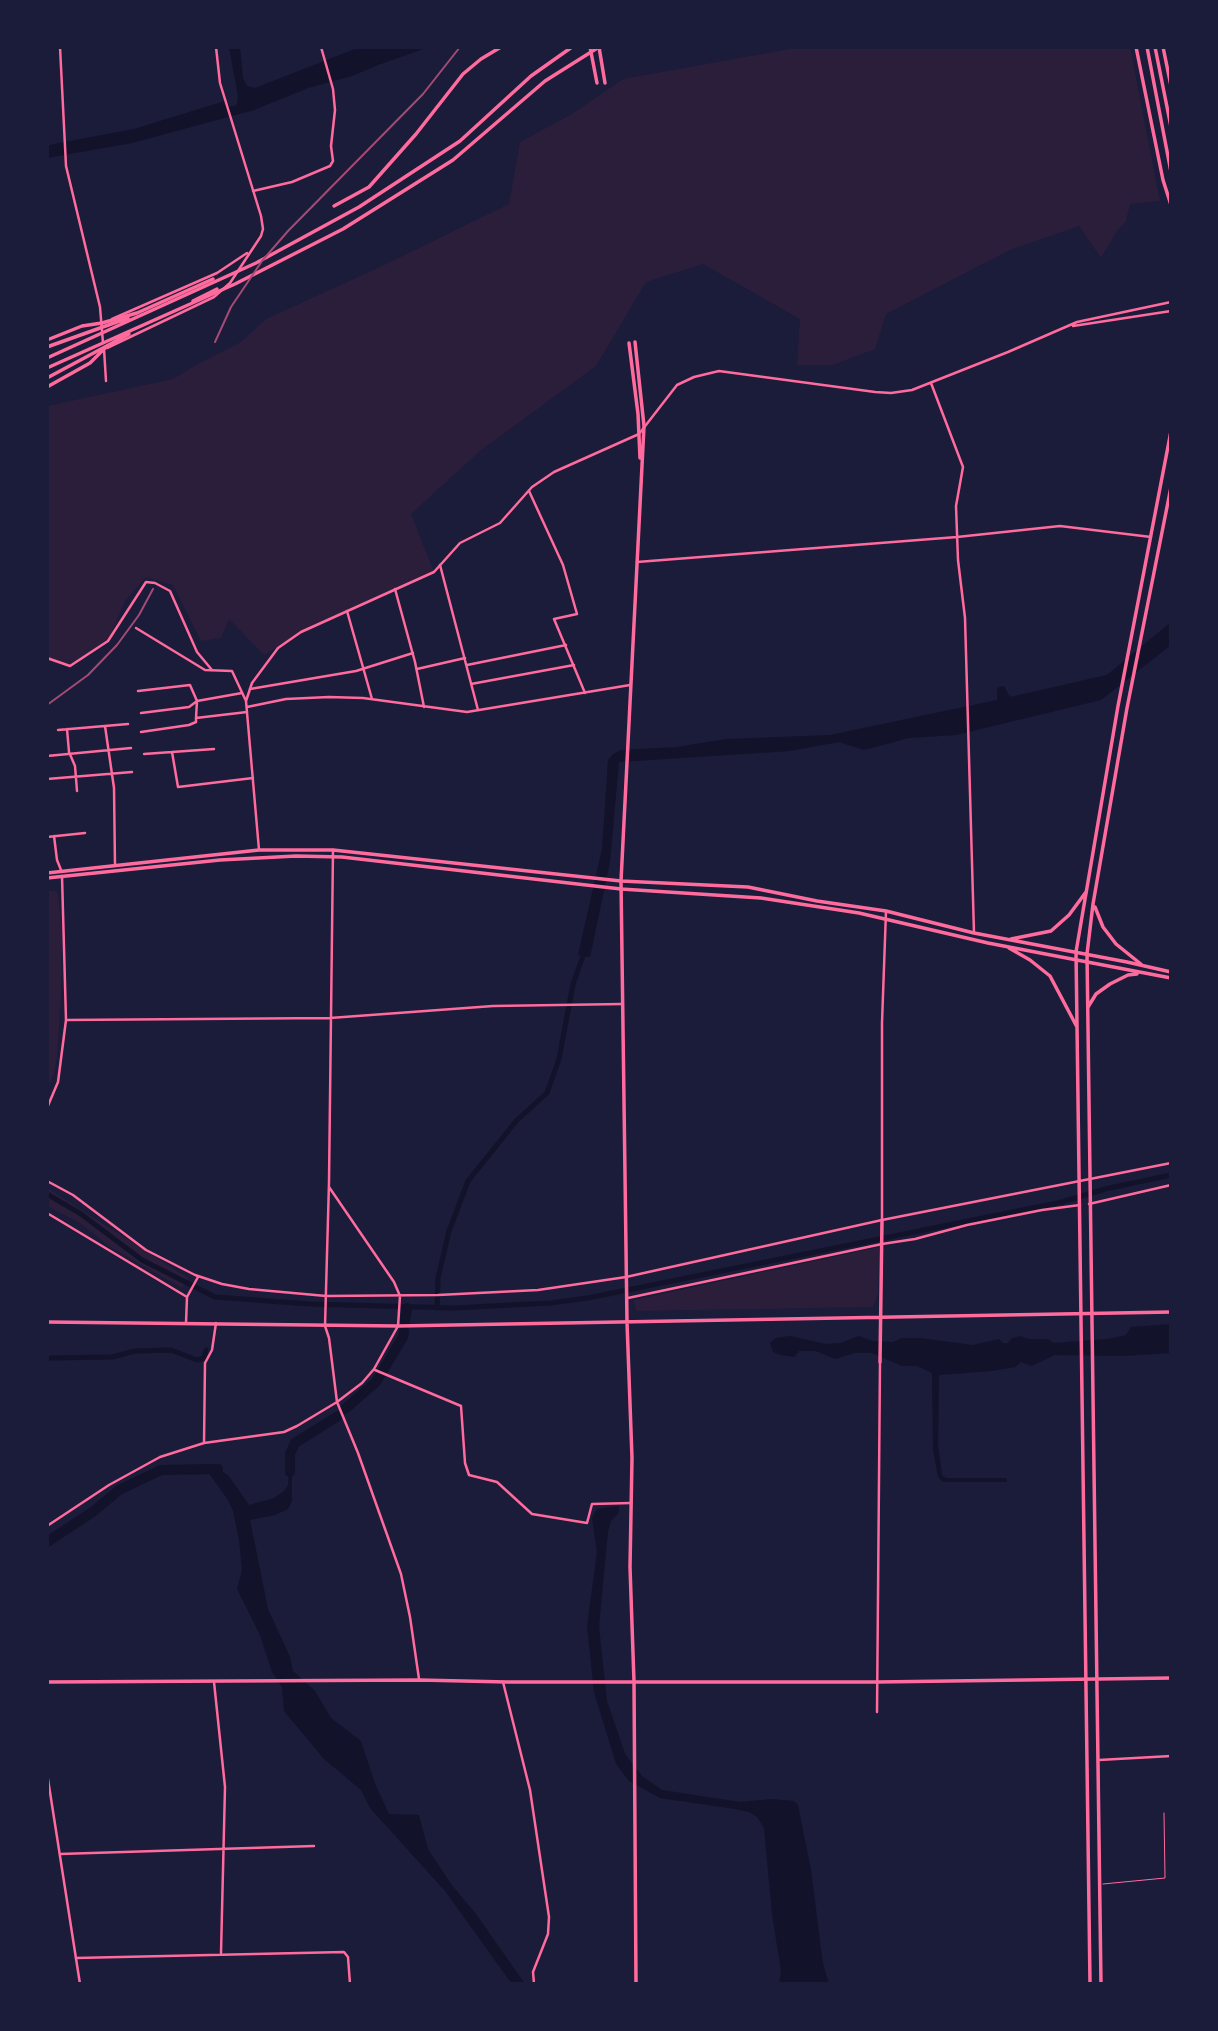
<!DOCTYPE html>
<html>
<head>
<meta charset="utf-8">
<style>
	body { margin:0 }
	#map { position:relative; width:1218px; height:2031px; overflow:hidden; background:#1b1b3a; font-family:Barlow,sans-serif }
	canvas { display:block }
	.frame { position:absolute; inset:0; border:49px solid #1b1b3a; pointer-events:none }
</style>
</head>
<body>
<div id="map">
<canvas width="1218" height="2031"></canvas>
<div class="frame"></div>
</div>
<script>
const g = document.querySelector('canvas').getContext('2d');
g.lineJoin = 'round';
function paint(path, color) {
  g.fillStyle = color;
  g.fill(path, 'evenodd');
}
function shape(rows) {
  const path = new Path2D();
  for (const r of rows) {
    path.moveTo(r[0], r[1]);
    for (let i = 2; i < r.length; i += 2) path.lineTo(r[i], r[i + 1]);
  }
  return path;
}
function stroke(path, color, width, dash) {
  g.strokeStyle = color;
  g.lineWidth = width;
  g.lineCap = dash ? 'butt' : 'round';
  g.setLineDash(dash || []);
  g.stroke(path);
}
paint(shape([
	[801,47,1130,47,1160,201,1130,204,1126,221,1117,231,1101,258,1079,226,1010,250,886,314,875,349,833,365,797,365,800,319,703,264,646,282,596,366,480,451,411,514,434,572,291,639,264,655,229,619,221,638,201,641,173,585,146,577,125,601,108,641,70,666,47,658,47,406,173,379,196,365,241,342,266,319,382,266,509,204,520,142,572,114,623,79],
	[47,891,55,891,58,894,62,928,61,996,57,1057,54,1074,47,1088],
	[47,1188,188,1278,182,1288,110,1247,80,1223,47,1206],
	[879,1247,878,1294,873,1307,636,1311,634,1300]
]), '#2a1e3b');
paint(shape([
	[229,47,240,47,243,78,247,86,255,88,360,47,429,47,378,65,352,76,308,88,254,110,132,143,47,158,47,146,54,144,134,129,225,101,231,107,237,105,238,96],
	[1171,622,1171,645,1101,700,956,735,909,738,864,750,839,742,790,751,619,762,610,862,590,957,578,955,602,849,608,760,613,754,621,750,677,747,726,739,830,735,997,700,997,688,1004,686,1010,697,1107,675],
	[1171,1324,1171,1353,1124,1356,1055,1355,1031,1366,1021,1362,1015,1367,992,1371,939,1375,938,1444,942,1475,946,1478,1006,1478,1007,1482,943,1482,938,1477,933,1450,932,1374,930,1372,917,1366,902,1366,872,1353,855,1353,835,1359,816,1351,799,1351,794,1357,781,1355,773,1352,770,1343,776,1338,790,1336,826,1344,840,1343,859,1336,872,1341,893,1342,902,1338,919,1338,973,1345,999,1339,1003,1343,1008,1343,1012,1338,1020,1336,1029,1339,1048,1339,1053,1343,1108,1339,1126,1335,1131,1327],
	[206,1469,218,1469,228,1475,249,1505,274,1498,284,1491,288,1485,289,1473,292,1471,292,1501,288,1509,275,1515,250,1520,268,1609,290,1657,293,1671,315,1691,331,1718,361,1741,376,1786,389,1814,419,1815,428,1849,451,1884,476,1914,525,1984,512,1984,445,1891,370,1808,361,1790,324,1759,284,1711,282,1687,272,1672,260,1635,237,1589,242,1570,239,1540,233,1511,228,1500],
	[619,1506,619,1512,611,1521,608,1532,599,1627,607,1701,625,1754,642,1776,662,1790,740,1802,772,1799,794,1801,798,1805,811,1870,823,1964,829,1984,779,1984,781,1971,772,1914,764,1828,757,1817,749,1812,735,1809,660,1798,629,1781,616,1764,594,1692,587,1626,597,1552,592,1518,597,1509]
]), '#12122b');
stroke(shape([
	[47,1194,81,1214,142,1260,215,1297,310,1304,454,1308,550,1303,588,1298,1062,1202,1105,1189,1171,1175],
	[437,1308,438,1278,449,1231,468,1181,517,1120,547,1093,559,1059,573,984,583,956],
	[47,1358,112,1357,135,1351,171,1350,197,1360,204,1358,206,1350]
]), '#12122b', 5);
stroke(shape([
	[405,1321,407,1308],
	[345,1409,376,1382,403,1337,404,1331],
	[290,1472,290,1454,295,1443,338,1416],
	[47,1542,94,1511,119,1490,161,1470,218,1469]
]), '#12122b', 10);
stroke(shape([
	[1103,1884,1165,1878,1164,1813]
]), '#ff6b9d', 1);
stroke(shape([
	[253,191,292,182,330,166,333,161,331,146,335,110,333,89,321,47],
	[112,319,217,273,247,253],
	[107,348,214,297,230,283,261,236,263,229,261,216,220,83,216,47],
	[529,491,563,565,577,614,554,619,585,693],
	[440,565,478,710],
	[395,589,415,662,424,707],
	[347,611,372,699],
	[47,658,70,666,108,641,146,582,155,583,170,591,197,652,212,670],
	[467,665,566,645],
	[417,669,465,658],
	[471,684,574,665],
	[250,689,356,671,413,653],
	[138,691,190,685,197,701,196,718],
	[247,707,286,699,329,697,363,698,467,712,630,685],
	[141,713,189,707,197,701,242,693],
	[105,726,114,788,115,866],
	[67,729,69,752,75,766,77,791],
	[58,730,128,724],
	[141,732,189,725,196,722,196,718,247,712],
	[172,752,178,787,253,778],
	[144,754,214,749],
	[47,756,131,748],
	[47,779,132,772],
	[54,836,57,860,61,870],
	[47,837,85,833],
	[1089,1204,1171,1185],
	[628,1298,882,1244,915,1239,967,1225,1042,1210,1080,1205],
	[375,1370,461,1406,465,1463,469,1475,497,1482,532,1514,587,1523,592,1504,631,1503],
	[204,1443,205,1363,212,1350,216,1323],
	[214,1682,225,1787,221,1953],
	[503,1682,530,1790,549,1917,548,1934,533,1972,534,1984],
	[1099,1760,1171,1756],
	[60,1854,314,1846],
	[76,1958,344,1952,348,1957,350,1984]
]), '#ff6b9d', 2.5);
stroke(shape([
	[60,47,66,166,100,307,103,343],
	[1073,326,1171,311],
	[104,349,106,381],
	[931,383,963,467,956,506,958,560,965,618,974,933],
	[637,562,957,537,1060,526,1151,537],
	[136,628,205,670,232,671,246,701],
	[259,850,246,701,252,683,278,648,301,632,434,572,460,543,500,523,532,487,554,472,639,434,677,385,694,377,719,371,875,392,891,393,912,390,1008,352,1077,322,1171,302],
	[333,850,329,1182,325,1326,329,1338,337,1402,358,1453,401,1574,410,1617,419,1679],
	[66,1020,330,1018,493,1006,622,1004],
	[47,1108,58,1082,66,1020,62,876],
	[47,1181,73,1195,146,1250,195,1275,222,1284,249,1289,326,1296,438,1295,538,1290,626,1277,882,1220,1171,1163],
	[47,1213,187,1297],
	[882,1219,882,1023,886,911],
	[186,1323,187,1297,198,1277],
	[47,1526,109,1485,160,1457,204,1443,284,1432,297,1426,337,1402,362,1383,374,1369,398,1326,400,1296,394,1282,329,1187],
	[877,1712,880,1362],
	[47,1773,80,1984]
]), '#ff6b9d', 2.5);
stroke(shape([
	[590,47,597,83],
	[599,47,605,83],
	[334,206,369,187,416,134,463,74,481,59,501,47],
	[193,301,217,289],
	[47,340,82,326,102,323,137,313,213,279],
	[635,342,644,426,621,881,627,1322,632,1458,630,1567,634,1682,636,1984],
	[629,343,638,414,640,458],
	[47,387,90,363,106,347],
	[47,1322,398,1326,1171,1312],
	[880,1362,882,1220],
	[47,1682,419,1680,507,1682,877,1682,1171,1678]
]), '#ff6b9d', 3.5);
stroke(shape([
	[1136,47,1163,180,1171,205],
	[1147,47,1171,172],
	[1155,47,1171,127],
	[1163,47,1171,86],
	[47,873,259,850,333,850,621,881,748,887,817,901,886,911,974,933,1127,962,1171,972],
	[47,878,220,860,296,856,342,857,621,889,761,898,859,913,988,943,1171,978],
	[1095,907,1103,927,1116,944,1142,965],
	[1011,939,1051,931,1069,915,1086,892],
	[1009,948,1030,960,1050,976,1077,1027],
	[1088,1007,1096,994,1110,984,1128,975,1137,974],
	[1090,1984,1076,952,1118,706,1171,431],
	[1101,1984,1087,954,1093,904,1127,708,1171,487]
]), '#ff6b9d', 3.5);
stroke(shape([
	[47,347,128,318],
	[47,358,256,263,359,207,460,141,531,76,572,47],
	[47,368,235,284,343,229,453,160,545,81,599,47],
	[47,378,129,334]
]), '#ff6b9d', 3.5);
stroke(shape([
	[215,342,231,307,262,261,288,231,423,94,460,47],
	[47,705,88,675,117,645,139,615,153,589]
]), '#a44b75', 2);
</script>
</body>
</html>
